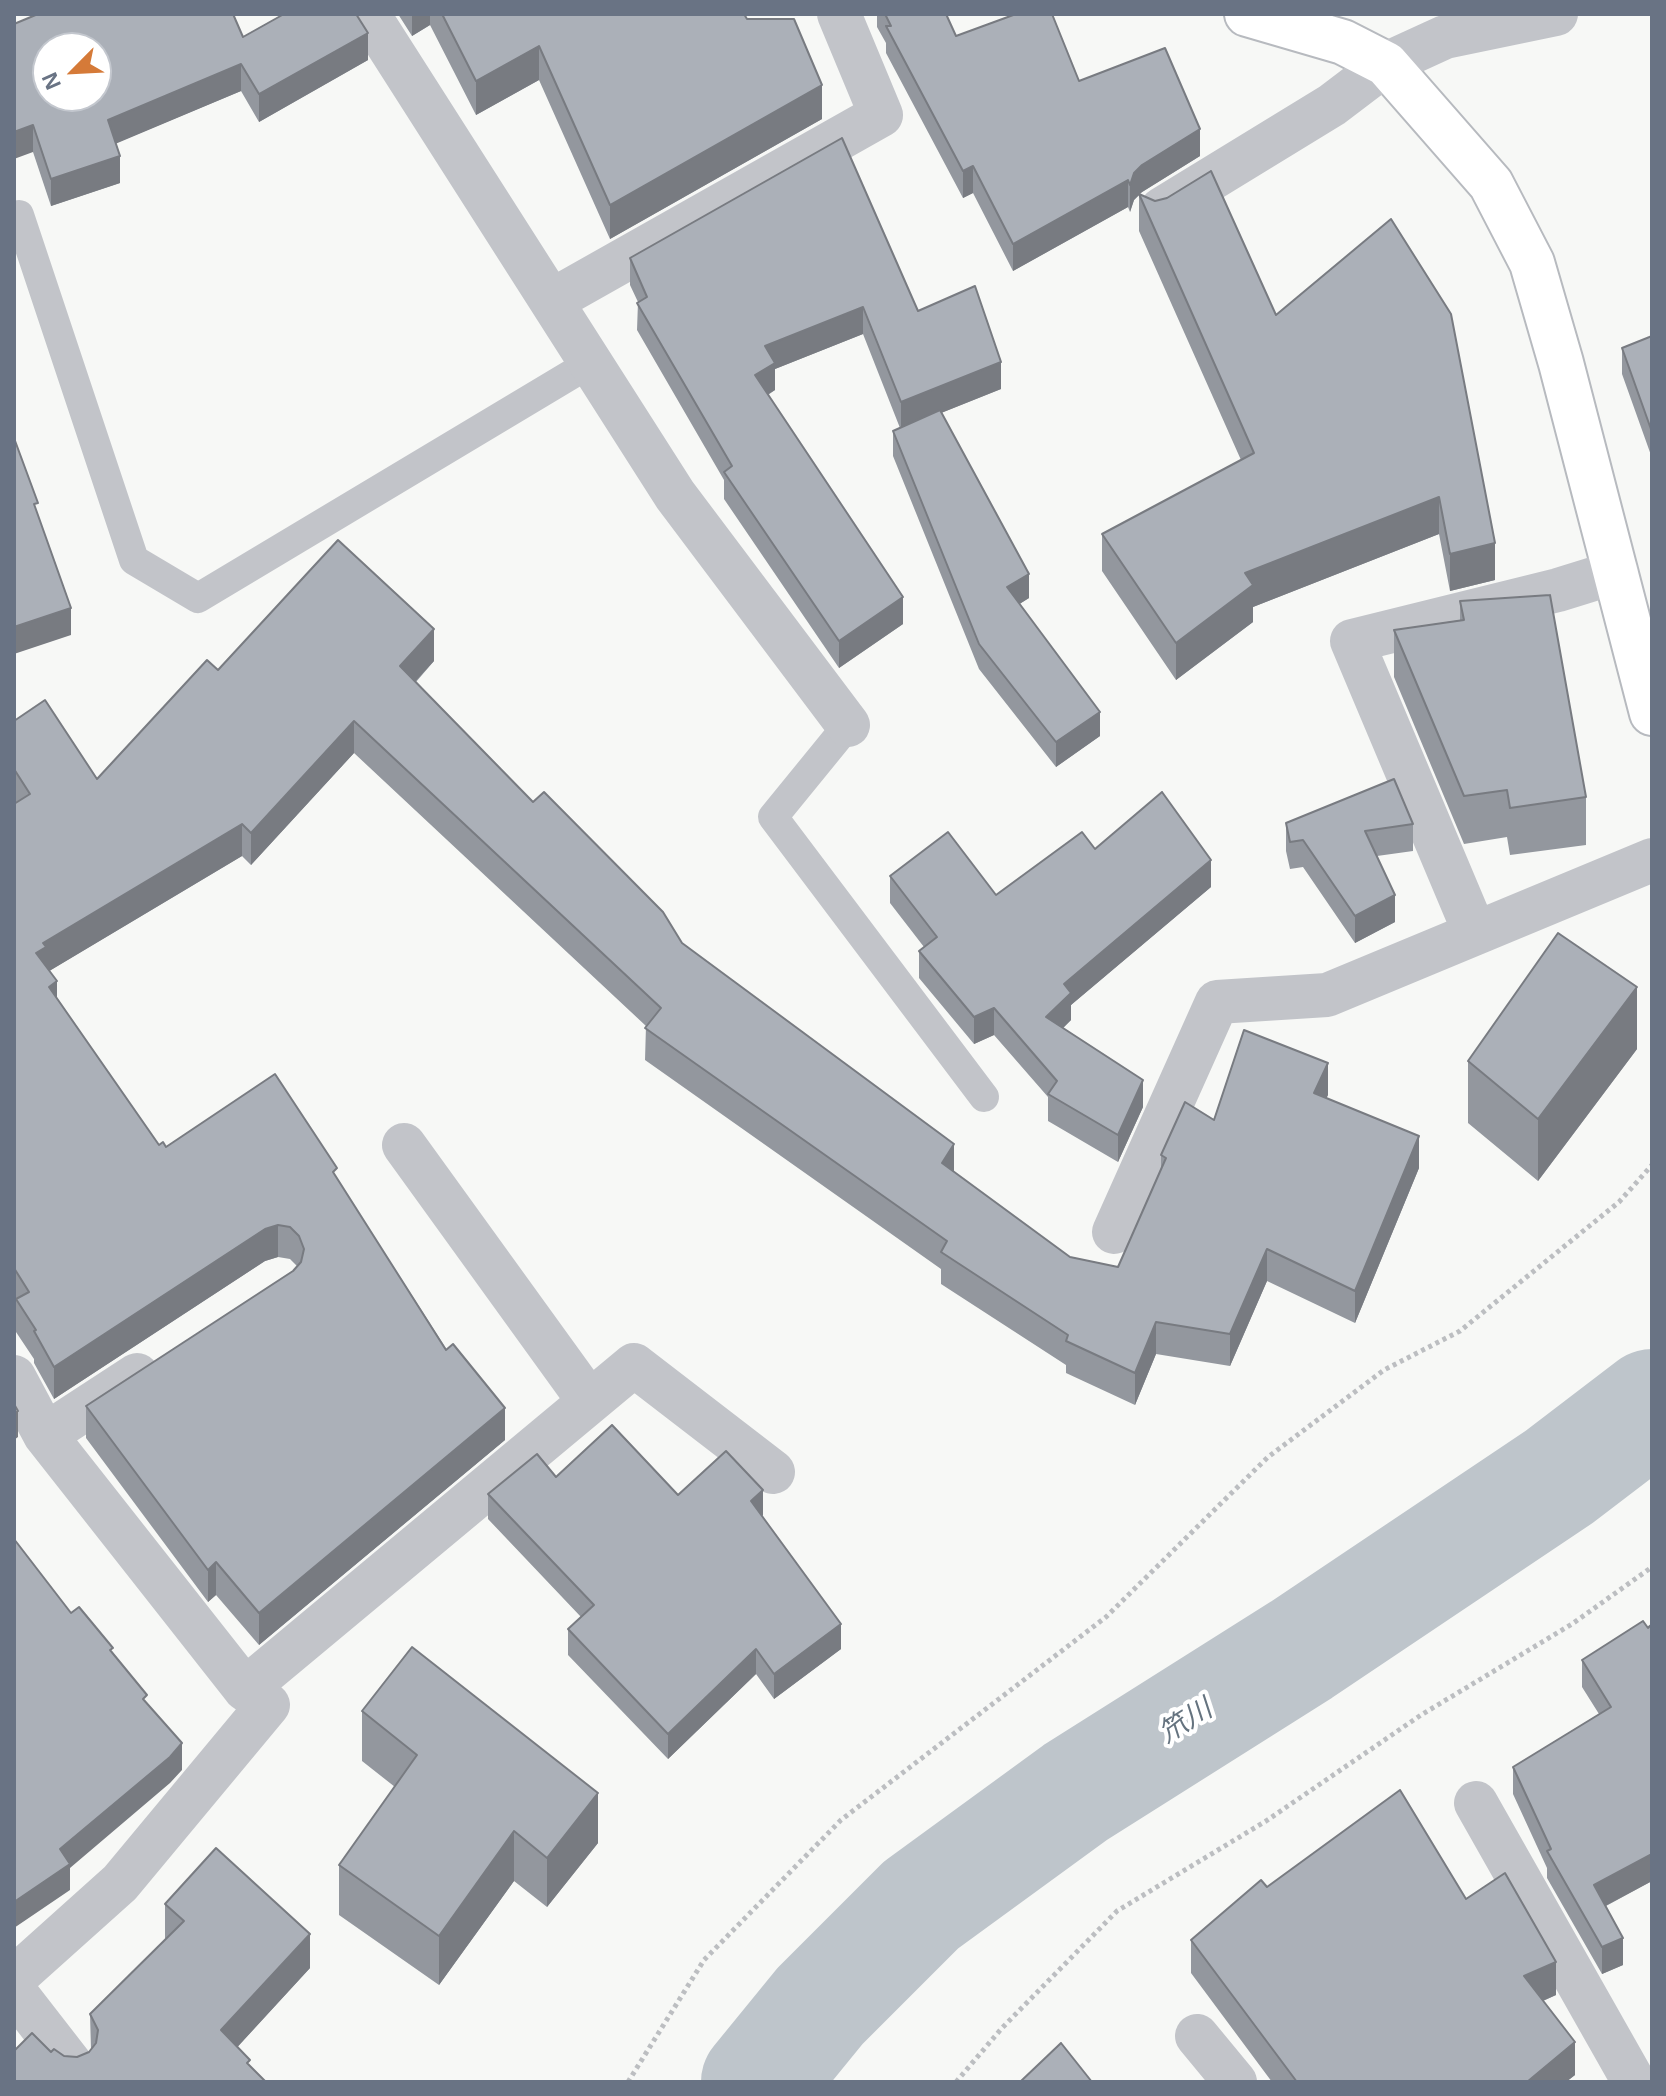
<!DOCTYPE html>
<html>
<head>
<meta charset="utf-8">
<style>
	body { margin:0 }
	#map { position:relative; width:1666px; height:2096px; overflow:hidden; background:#f7f8f6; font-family:Helvetica,sans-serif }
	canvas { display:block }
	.frame { position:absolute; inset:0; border:16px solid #697384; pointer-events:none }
	.north { position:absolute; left:32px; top:32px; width:80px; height:80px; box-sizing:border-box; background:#fff; border:2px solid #c3c7ce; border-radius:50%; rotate:246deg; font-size:22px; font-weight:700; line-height:32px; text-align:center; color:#697384 }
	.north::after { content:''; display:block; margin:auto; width:28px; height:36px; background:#d57a38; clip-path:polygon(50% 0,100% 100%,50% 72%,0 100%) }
</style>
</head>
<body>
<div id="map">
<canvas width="1666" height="2096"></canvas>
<div class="frame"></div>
<div class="north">N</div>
</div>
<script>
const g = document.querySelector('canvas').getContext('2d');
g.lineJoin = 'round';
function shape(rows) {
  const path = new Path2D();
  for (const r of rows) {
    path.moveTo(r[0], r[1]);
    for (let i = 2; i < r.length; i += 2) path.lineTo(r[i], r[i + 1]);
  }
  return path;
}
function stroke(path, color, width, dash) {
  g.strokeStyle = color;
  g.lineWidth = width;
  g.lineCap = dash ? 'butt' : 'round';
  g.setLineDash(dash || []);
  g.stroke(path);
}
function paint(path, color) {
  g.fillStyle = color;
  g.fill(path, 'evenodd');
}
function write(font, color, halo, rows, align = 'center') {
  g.font = font + ' Helvetica,"Noto Sans JP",sans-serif';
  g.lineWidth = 8;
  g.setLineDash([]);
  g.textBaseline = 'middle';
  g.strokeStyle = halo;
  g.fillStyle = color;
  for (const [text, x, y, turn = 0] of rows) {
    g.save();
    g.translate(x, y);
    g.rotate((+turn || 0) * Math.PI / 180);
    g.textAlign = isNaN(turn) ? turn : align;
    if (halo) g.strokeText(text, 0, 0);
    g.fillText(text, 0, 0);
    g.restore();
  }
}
stroke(shape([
	[758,2082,820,2006,921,1905,1076,1792,1301,1650,1559,1477,1652,1406]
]), '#bec5cb', 114);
const secondary = shape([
	[1247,14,1343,42,1386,64,1491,184,1532,263,1561,363,1652,713]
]);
stroke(secondary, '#b7babf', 48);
stroke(shape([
	[628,2082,704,1960,841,1820,1106,1617,1268,1457,1384,1370,1460,1331,1619,1202,1652,1165],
	[956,2082,1002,2028,1117,1911,1266,1821,1421,1715,1572,1624,1652,1567]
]), '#bcbec1', 5, [4, 4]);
stroke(shape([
	[19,215,134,560,198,598,592,362],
	[848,725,773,817,984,1097]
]), '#c2c4c9', 30);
stroke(shape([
	[368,14,675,495,848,725],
	[1162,209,1332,105,1386,64,1445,37,1556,14],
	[553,300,881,115,839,14],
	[1475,933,1352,641,1558,590,1616,572],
	[404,1145,589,1401],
	[1114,1232,1217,1002,1327,995,1652,860],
	[14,1377,45,1435,245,1689],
	[45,1435,137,1375],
	[1476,1803,1634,2082],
	[14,1978,120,1883,268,1705,245,1689,634,1365,773,1472],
	[14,1991,73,2067],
	[1197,2036,1235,2082]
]), '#c2c4c9', 44);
stroke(secondary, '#fff', 44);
paint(shape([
	[398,14,744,14,822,119,610,239,539,80,476,115,430,25,412,36],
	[877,14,946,14,956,36,1079,81,1200,156,1139,194,1276,315,1391,219,1495,580,1450,591,1439,534,1253,607,1253,622,1176,680,1102,571,1102,534,1241,460,1139,231,1139,195,1134,200,1130,212,1128,207,1013,271,973,193,963,198,886,53,886,43,877,27],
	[14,24,243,37,368,60,259,122,241,91,116,143,120,183,51,206,33,152],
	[630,258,918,311,1001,389,941,413,1029,598,1019,604,1100,736,1056,767,979,669,893,456,893,431,900,428,863,334,775,369,775,390,768,395,903,624,839,668,724,499,724,480,637,330,638,302,630,285],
	[1652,336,1652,458,1622,374,1622,348],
	[1460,601,1586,797,1586,845,1510,855,1507,837,1464,844,1394,677,1394,630,1460,620],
	[434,661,416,682,533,802,682,943,954,1172,1070,1257,1118,1267,1161,1168,1161,1155,1214,1120,1328,1095,1326,1098,1419,1168,1355,1323,1267,1281,1230,1366,1156,1354,1135,1405,1066,1373,1066,1365,941,1284,941,1269,645,1060,646,1026,354,753,251,865,242,856,49,971,57,998,159,1145,337,1179,505,1440,259,1645,216,1595,208,1602,86,1438,86,1406,293,1271,297,1266,290,1259,278,1257,265,1261,54,1399,34,1363,34,1359,16,1332,16,1304,14,1300,14,804,16,803,14,801,14,721,97,779,218,670],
	[1286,823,1413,824,1413,851,1377,856,1395,922,1355,943,1303,867,1290,869,1286,851],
	[1095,849,1211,887,1071,1005,1071,1020,1063,1028,1143,1107,1118,1162,1048,1121,1048,1097,994,1035,974,1044,919,978,919,951,924,947,890,903,890,876,996,895],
	[1637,1049,1538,1181,1468,1123,1468,1061],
	[556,1477,678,1495,763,1515,762,1516,841,1649,774,1699,756,1674,668,1759,568,1655,568,1629,581,1617,488,1519,488,1494],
	[1652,1624,1652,1881,1606,1906,1623,1965,1602,1974,1547,1878,1547,1868,1513,1794,1513,1767,1599,1714,1582,1687,1582,1660],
	[362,1711,598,1843,547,1907,514,1881,439,1985,339,1915,339,1865,395,1787,362,1761],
	[1267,1887,1466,1899,1556,1995,1543,2001,1575,2075,1566,2082,1272,2082,1191,1973,1191,1940],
	[165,1904,310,1968,237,2047,14,2082,51,2052,64,2056,77,2057,89,2052,91,2050,90,2014,166,1939,165,1938]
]), '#93979e');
paint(shape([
	[412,14,430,14,430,25,412,36],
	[368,33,368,60,259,122,259,94],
	[539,46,539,80,476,115,476,81],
	[241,64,241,91,108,147,108,120],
	[822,85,822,119,610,239,610,205],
	[33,125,33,152,14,159,14,132],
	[1200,129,1200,156,1142,192,1134,200,1130,212,1130,185,1134,173,1142,165],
	[120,156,120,183,51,206,51,179],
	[973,166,973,193,963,198,963,171],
	[1128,180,1128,207,1013,271,1013,244],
	[863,307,863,334,775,369,775,390,755,402,755,375,765,346],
	[1001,362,1001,389,901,429,901,402],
	[1439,497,1439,534,1253,607,1253,622,1176,680,1176,643,1245,573],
	[1495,543,1495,580,1450,591,1450,554],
	[1029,574,1029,598,1007,612,1007,587],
	[903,597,903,624,839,668,839,641],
	[71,608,71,635,14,654,14,627],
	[434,629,434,661,400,698,400,666],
	[1100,712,1100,736,1056,767,1056,742],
	[354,721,354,753,251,865,251,833],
	[242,824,242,856,46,973,36,953,43,943],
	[1211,860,1211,887,1071,1005,1071,1020,1046,1045,1046,1017,1064,984],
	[1395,895,1395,922,1355,943,1355,916],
	[57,981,57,1013,49,987],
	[1637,987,1637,1049,1538,1181,1538,1119],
	[994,1008,994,1035,974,1044,974,1017],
	[1328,1063,1328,1095,1314,1125,1314,1093],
	[1143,1080,1143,1107,1118,1162,1118,1135],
	[1419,1136,1419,1168,1355,1323,1355,1291],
	[954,1144,954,1176,942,1163],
	[278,1225,278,1257,265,1261,54,1399,54,1367,265,1229],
	[1267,1249,1267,1281,1230,1366,1230,1334],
	[1156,1322,1156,1354,1135,1405,1135,1373],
	[505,1408,505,1440,259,1645,259,1613],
	[18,1411,18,1437,14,1440,14,1414],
	[763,1490,763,1515,751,1526,751,1501],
	[216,1562,216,1595,208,1602,208,1570],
	[841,1624,841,1649,774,1699,774,1674],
	[756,1649,756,1674,668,1759,668,1734],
	[182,1743,182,1770,170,1783,70,1868,70,1890,14,1928,14,1902,60,1849],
	[598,1793,598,1843,547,1907,547,1858],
	[514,1831,514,1881,439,1985,439,1936],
	[1652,1854,1652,1881,1594,1912,1594,1885],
	[310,1934,310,1968,221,2065,221,2030],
	[1623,1938,1623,1965,1602,1974,1602,1947],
	[1556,1962,1556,1995,1524,2009,1524,1976],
	[1575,2042,1575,2075,1566,2082,1527,2082]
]), '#787b81');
const building = shape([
	[38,14,233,14,243,37,284,14,356,14,368,33,259,94,241,64,108,120,120,156,51,179,33,125,14,132,14,24,38,14],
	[48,48,96,48,96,96,48,96,48,48],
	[442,14,744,14,747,19,794,19,822,85,610,205,539,46,476,81,442,14],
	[885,14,946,14,956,36,1016,14,1052,14,1079,81,1165,48,1200,129,1142,165,1134,173,1130,185,1128,180,1013,244,973,166,963,171,886,26,891,26,885,14],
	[842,138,918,311,975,286,1001,362,901,402,863,307,765,346,775,363,755,375,903,597,839,641,724,472,732,466,637,303,647,297,630,258,842,138],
	[1211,171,1276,315,1391,219,1451,314,1495,543,1450,554,1439,497,1245,573,1253,585,1176,643,1102,534,1254,453,1139,194,1155,201,1167,198,1211,171],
	[1652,336,1652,432,1622,348,1652,336],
	[940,410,1029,574,1007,587,1100,712,1056,742,979,644,893,431,940,410],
	[14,438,38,503,34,504,71,608,14,627,14,438],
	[338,540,434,629,400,666,533,802,544,792,663,912,682,943,954,1144,942,1163,1070,1257,1118,1267,1166,1158,1161,1155,1185,1102,1214,1120,1244,1030,1328,1063,1314,1093,1419,1136,1355,1291,1267,1249,1230,1334,1156,1322,1135,1373,1066,1341,1068,1335,941,1252,947,1241,645,1028,661,1008,354,721,251,833,242,824,43,943,46,947,36,953,57,981,49,987,159,1145,163,1142,166,1147,275,1074,337,1168,333,1172,446,1350,453,1344,505,1408,259,1613,216,1562,208,1570,86,1406,293,1271,301,1262,304,1249,299,1236,290,1227,278,1225,265,1229,54,1367,34,1331,36,1330,16,1299,29,1292,14,1268,14,804,30,794,14,769,14,721,45,700,97,779,207,660,218,670,338,540],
	[1550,595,1586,797,1510,808,1507,790,1464,796,1394,630,1464,620,1460,601,1550,595],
	[1394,779,1413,824,1365,831,1395,895,1355,916,1303,840,1290,842,1286,823,1394,779],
	[1162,792,1211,860,1064,984,1071,993,1046,1017,1143,1080,1118,1135,1048,1094,1057,1081,994,1008,974,1017,919,951,937,937,890,876,948,832,996,895,1082,832,1095,849,1162,792],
	[1558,933,1637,987,1538,1119,1468,1061,1558,933],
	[14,1404,18,1411,14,1414,14,1404],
	[612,1425,678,1495,726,1451,763,1490,751,1501,841,1624,774,1674,756,1649,668,1734,568,1629,594,1605,488,1494,537,1454,556,1477,612,1425],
	[14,1539,71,1613,79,1607,113,1648,110,1650,147,1695,143,1699,182,1743,170,1757,60,1849,70,1864,14,1902,14,1539],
	[1643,1621,1648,1628,1652,1624,1652,1854,1594,1885,1623,1938,1602,1947,1547,1851,1551,1849,1513,1767,1611,1707,1582,1660,1643,1621],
	[412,1647,598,1793,547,1858,514,1831,439,1936,339,1865,417,1755,362,1711,412,1647],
	[1400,1790,1466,1899,1505,1873,1556,1962,1524,1976,1575,2042,1527,2082,1297,2082,1191,1940,1261,1880,1267,1887,1400,1790],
	[216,1848,310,1934,221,2030,250,2060,247,2063,266,2082,14,2082,14,2051,32,2033,51,2052,54,2049,64,2056,77,2057,89,2052,96,2043,98,2030,90,2014,184,1921,165,1904,216,1848],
	[1061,2043,1092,2082,1020,2082,1061,2043]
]);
paint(building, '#abb0b8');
stroke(building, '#787b81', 2);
write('italic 28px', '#65737f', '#fff', [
	["笊川",1186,1722,-32]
]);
</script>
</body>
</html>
